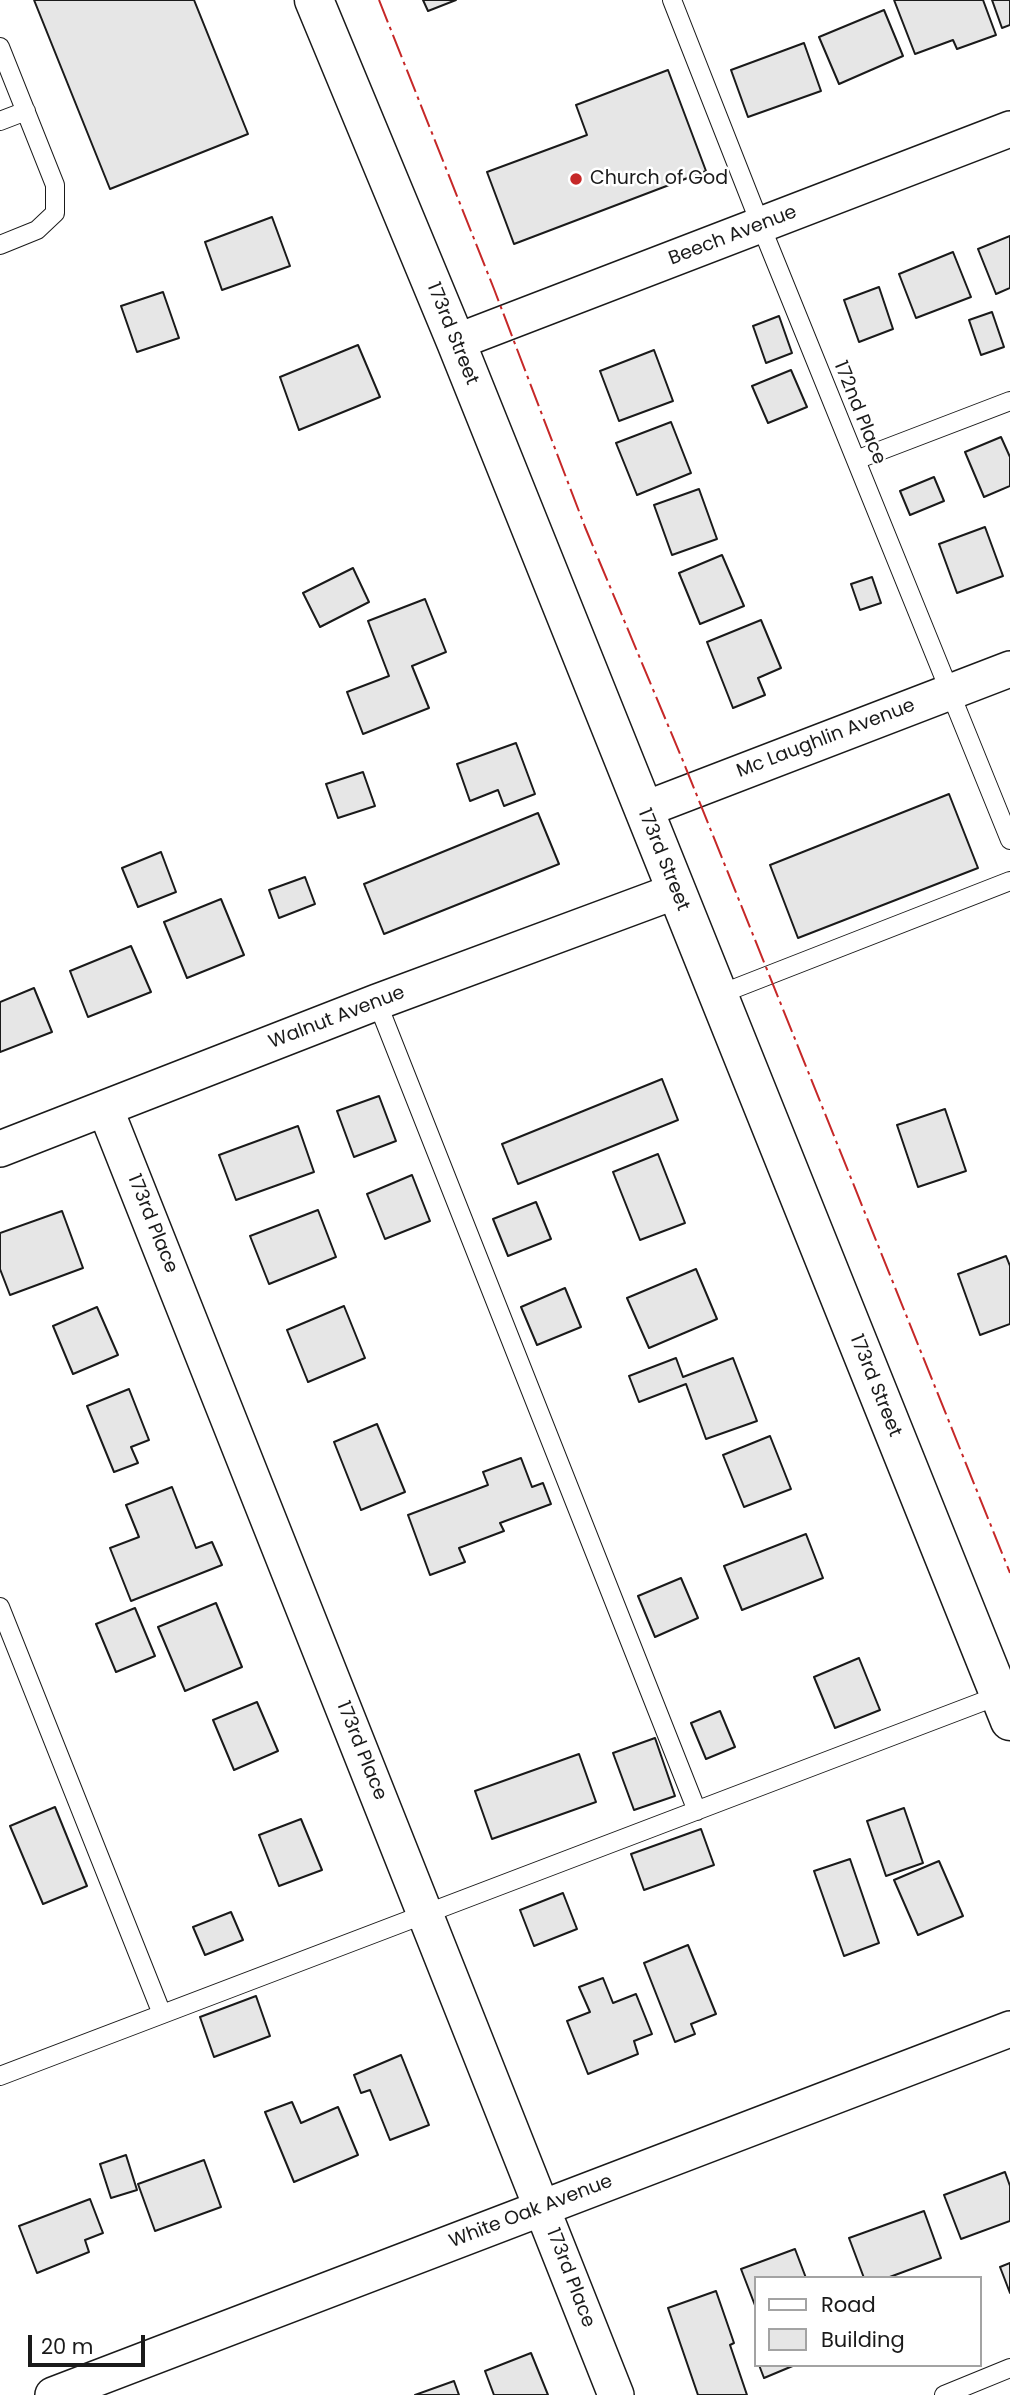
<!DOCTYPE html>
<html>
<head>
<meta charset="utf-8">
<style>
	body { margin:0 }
	#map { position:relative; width:1010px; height:2395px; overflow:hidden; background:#fff; font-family:Poppins,sans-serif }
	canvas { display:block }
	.legend { position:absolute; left:754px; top:2276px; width:228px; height:91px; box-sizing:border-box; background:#fff; border:2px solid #a3a3a3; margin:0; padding:9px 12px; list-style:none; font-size:21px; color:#1a1a1a }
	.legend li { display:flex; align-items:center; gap:14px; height:35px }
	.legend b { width:35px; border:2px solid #a3a3a3 }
	.scale { position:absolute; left:28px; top:2335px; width:117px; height:32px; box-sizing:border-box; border:4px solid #1a1a1a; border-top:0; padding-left:9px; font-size:21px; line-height:24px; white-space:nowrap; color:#1a1a1a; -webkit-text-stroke:5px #fff; paint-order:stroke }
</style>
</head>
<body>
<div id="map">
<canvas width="1010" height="2395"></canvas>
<ul class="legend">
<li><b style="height:9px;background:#fff"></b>Road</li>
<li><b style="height:19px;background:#e6e6e6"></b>Building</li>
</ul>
<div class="scale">20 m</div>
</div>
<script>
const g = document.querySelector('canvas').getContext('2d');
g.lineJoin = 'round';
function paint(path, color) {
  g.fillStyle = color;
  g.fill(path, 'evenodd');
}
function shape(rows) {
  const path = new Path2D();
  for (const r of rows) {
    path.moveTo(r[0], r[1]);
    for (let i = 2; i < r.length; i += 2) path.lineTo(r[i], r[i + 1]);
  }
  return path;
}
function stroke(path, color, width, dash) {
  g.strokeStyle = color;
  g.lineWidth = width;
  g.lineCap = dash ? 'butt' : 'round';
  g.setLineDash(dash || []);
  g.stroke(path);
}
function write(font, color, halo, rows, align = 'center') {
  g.font = font + ' Poppins,sans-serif';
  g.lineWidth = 5;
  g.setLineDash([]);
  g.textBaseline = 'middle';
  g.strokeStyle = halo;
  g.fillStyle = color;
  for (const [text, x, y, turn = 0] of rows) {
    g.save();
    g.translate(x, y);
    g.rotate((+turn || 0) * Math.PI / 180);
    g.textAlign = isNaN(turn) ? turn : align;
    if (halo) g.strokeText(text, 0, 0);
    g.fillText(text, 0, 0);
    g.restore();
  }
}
const building = shape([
	[34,0,194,0,248,134,110,189,34,0],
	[423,0,456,0,428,11,423,0],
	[894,0,983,0,996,35,957,49,953,40,915,54,894,0],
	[992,0,1010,0,1010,25,1002,28,992,0],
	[884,10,903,56,839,84,819,37,884,10],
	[804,43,821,91,748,117,731,70,804,43],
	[668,70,706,171,514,244,487,172,587,135,576,105,668,70],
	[272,217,290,266,222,290,205,242,272,217],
	[1010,236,1010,288,996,294,978,249,1010,236],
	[953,252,971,297,916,318,899,274,953,252],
	[879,287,893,329,859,342,844,300,879,287],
	[163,292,179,338,137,352,121,306,163,292],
	[992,312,1004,347,981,355,969,320,992,312],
	[779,316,792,353,766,363,753,326,779,316],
	[358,345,380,397,299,430,280,377,358,345],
	[654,350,673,401,619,421,600,371,654,350],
	[791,370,807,407,768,423,752,386,791,370],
	[671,422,691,473,637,495,616,443,671,422],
	[1001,437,1010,457,1010,486,984,497,965,452,1001,437],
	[934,477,944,501,910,515,900,491,934,477],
	[699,489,717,539,672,555,654,505,699,489],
	[985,527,1003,576,957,593,939,544,985,527],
	[722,555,744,606,700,624,679,573,722,555],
	[353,568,369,602,320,627,303,593,353,568],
	[872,577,881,603,860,610,851,584,872,577],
	[425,599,446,652,412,666,429,708,363,734,347,692,389,676,368,621,425,599],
	[761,620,781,668,758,678,765,695,733,708,707,642,761,620],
	[516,743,535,794,504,806,498,790,470,801,457,764,516,743],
	[363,772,375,806,338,818,326,784,363,772],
	[949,794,978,868,798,938,770,865,949,794],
	[538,813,559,864,384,934,364,884,538,813],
	[161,852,176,892,138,907,122,868,161,852],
	[305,877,315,904,279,918,269,890,305,877],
	[221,899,244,955,187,978,164,922,221,899],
	[131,946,151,992,88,1017,70,971,131,946],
	[34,988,52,1032,0,1052,0,1002,34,988],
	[662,1079,678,1120,518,1184,502,1144,662,1079],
	[379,1096,396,1141,354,1157,337,1111,379,1096],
	[945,1109,966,1171,918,1187,897,1125,945,1109],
	[298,1126,314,1172,236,1200,219,1155,298,1126],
	[658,1154,685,1223,640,1240,613,1172,658,1154],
	[412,1175,430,1221,385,1239,367,1194,412,1175],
	[536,1202,551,1239,508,1256,493,1219,536,1202],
	[318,1210,336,1257,269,1284,250,1236,318,1210],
	[62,1211,83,1268,10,1295,0,1269,0,1233,62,1211],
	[1006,1256,1010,1266,1010,1324,980,1335,958,1274,1006,1256],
	[696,1269,717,1319,649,1348,627,1298,696,1269],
	[565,1288,581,1327,537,1345,521,1307,565,1288],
	[344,1306,365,1358,308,1382,287,1330,344,1306],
	[97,1307,118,1355,73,1374,53,1326,97,1307],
	[676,1358,683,1377,733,1358,757,1421,706,1439,686,1384,639,1402,629,1376,676,1358],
	[129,1389,149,1440,131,1447,138,1463,114,1472,87,1406,129,1389],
	[377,1424,405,1492,361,1510,334,1442,377,1424],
	[770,1436,791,1489,744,1507,723,1455,770,1436],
	[521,1458,532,1487,543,1483,551,1504,500,1523,504,1531,459,1548,465,1562,430,1575,408,1515,488,1485,483,1472,521,1458],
	[172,1487,196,1548,212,1542,222,1565,131,1601,110,1548,139,1537,126,1505,172,1487],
	[806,1534,823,1578,742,1610,724,1566,806,1534],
	[681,1578,698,1618,655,1637,638,1596,681,1578],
	[216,1603,242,1667,185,1691,158,1627,216,1603],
	[135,1608,155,1656,116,1672,96,1624,135,1608],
	[859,1658,880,1710,835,1728,814,1677,859,1658],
	[257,1702,278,1751,234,1770,213,1720,257,1702],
	[720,1711,735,1747,706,1759,691,1723,720,1711],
	[655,1738,675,1796,634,1810,613,1753,655,1738],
	[579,1754,596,1802,492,1839,475,1791,579,1754],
	[55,1807,87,1886,43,1904,10,1826,55,1807],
	[904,1808,923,1863,886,1876,867,1821,904,1808],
	[301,1819,322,1870,279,1886,259,1835,301,1819],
	[701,1829,714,1865,644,1890,631,1854,701,1829],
	[850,1859,879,1943,844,1956,814,1871,850,1859],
	[939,1861,963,1916,918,1935,894,1880,939,1861],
	[563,1893,577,1929,534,1946,520,1910,563,1893],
	[231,1912,243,1940,205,1955,193,1927,231,1912],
	[688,1945,716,2014,691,2024,695,2034,675,2042,644,1963,688,1945],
	[603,1978,613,2003,636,1994,652,2034,634,2041,638,2054,588,2074,567,2021,590,2012,579,1987,603,1978],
	[256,1996,270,2036,214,2057,200,2017,256,1996],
	[401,2055,429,2125,390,2140,370,2090,361,2093,354,2075,401,2055],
	[292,2102,301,2123,338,2107,358,2155,294,2182,265,2112,292,2102],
	[126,2155,137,2190,111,2198,100,2164,126,2155],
	[204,2160,221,2207,155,2231,138,2184,204,2160],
	[1005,2172,1010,2186,1010,2221,961,2239,944,2195,1005,2172],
	[90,2199,103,2233,85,2240,89,2252,37,2273,19,2226,90,2199],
	[924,2211,941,2258,887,2278,864,2278,849,2238,924,2211],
	[795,2249,806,2278,756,2278,756,2308,741,2269,795,2249],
	[1010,2263,1010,2293,1000,2267,1010,2263],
	[716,2291,734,2343,730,2345,747,2395,698,2395,668,2308,716,2291],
	[531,2353,548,2395,494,2395,485,2371,531,2353],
	[759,2365,795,2365,764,2378,759,2365],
	[454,2381,459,2395,415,2395,454,2381]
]);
paint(building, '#e6e6e6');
stroke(building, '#1a1a1a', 2);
const lane = shape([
	[672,0,761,226,1010,840],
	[0,47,55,185,55,213,37,230,0,245],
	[0,121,26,111],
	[856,460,1010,401],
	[718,995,1010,881],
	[377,1002,697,1811],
	[0,1607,162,2014],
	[0,2076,1000,1695],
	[944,2395,1010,2368]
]);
const street = shape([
	[456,342,1010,129],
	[643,810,1010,669],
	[105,1108,616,2395],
	[0,1149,377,1002,676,891],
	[53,2395,1010,2029]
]);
const secondary = shape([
	[314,0,456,342,1010,1721]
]);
stroke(lane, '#1a1a1a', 20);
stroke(street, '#1a1a1a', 38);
stroke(secondary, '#1a1a1a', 41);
stroke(lane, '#fff', 18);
stroke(street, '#fff', 35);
stroke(secondary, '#fff', 38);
stroke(shape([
	[379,0,494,289,585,527,683,761,1010,1573]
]), '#c62828', 2, [24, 5, 3.5, 5]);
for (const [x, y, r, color] of [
	[576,179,7,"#c62828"]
]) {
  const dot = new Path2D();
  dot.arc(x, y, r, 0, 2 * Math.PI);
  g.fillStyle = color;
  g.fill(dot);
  stroke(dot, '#fff', 2.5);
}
write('19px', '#1a1a1a', '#fff', [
	["Church of God",590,179]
], 'left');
write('19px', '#1a1a1a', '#fff', [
	["Beech Avenue",733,236,-21],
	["173rd Street",452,334,68],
	["172nd Place",859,413,68],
	["Mc Laughlin Avenue",826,739,-21],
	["173rd Street",663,860,68],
	["Walnut Avenue",337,1018,-21],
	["173rd Place",152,1224,68],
	["173rd Street",875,1386,68],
	["173rd Place",361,1751,68],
	["White Oak Avenue",531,2212,-21],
	["173rd Place",570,2278,69]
]);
</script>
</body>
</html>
